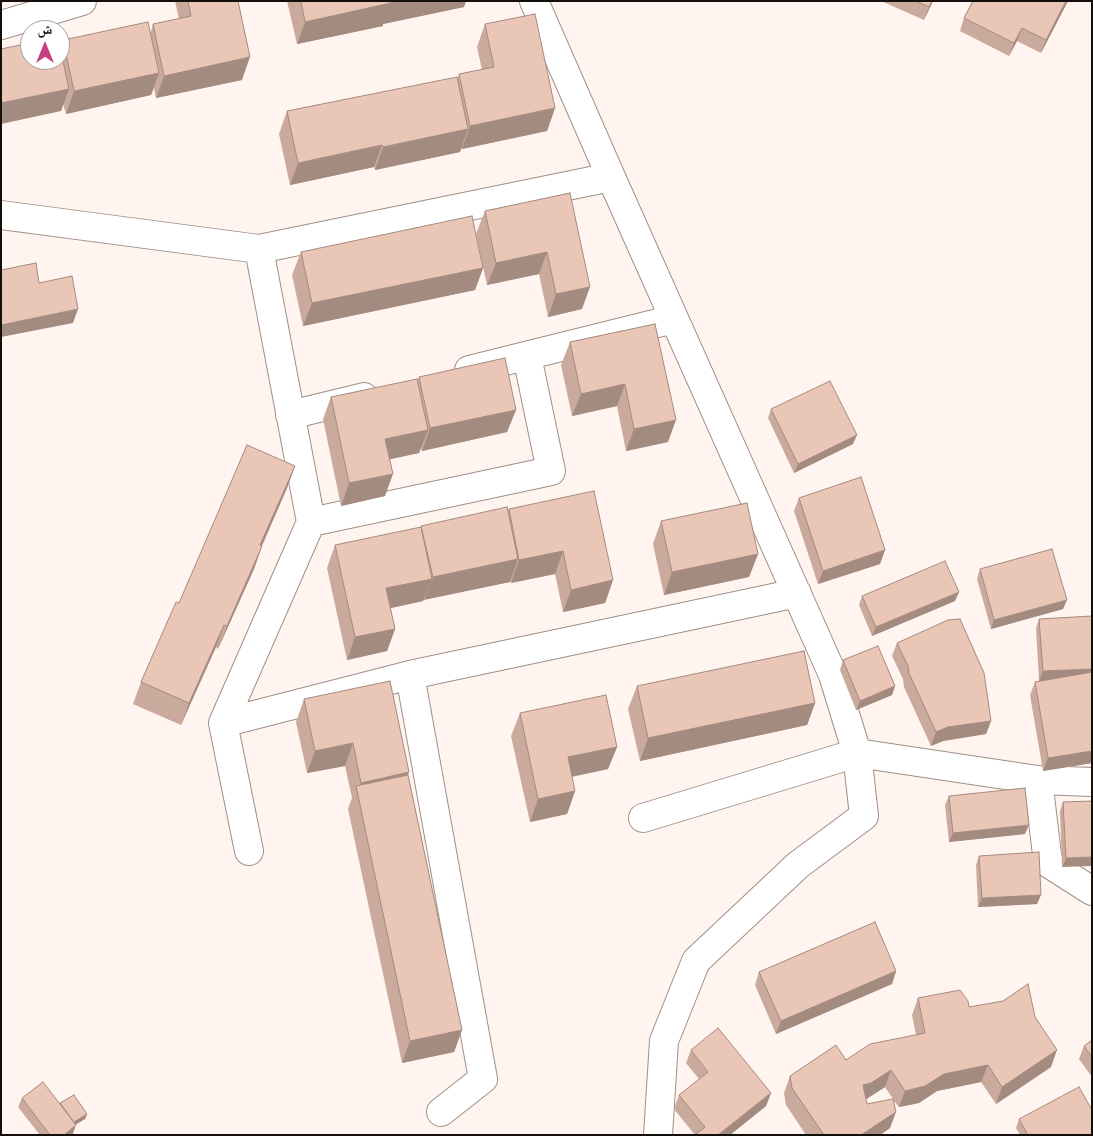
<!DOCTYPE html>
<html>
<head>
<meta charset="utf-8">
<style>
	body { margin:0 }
	#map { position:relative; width:1093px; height:1136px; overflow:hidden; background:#fff4ef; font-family:Overpass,"Noto Naskh Arabic",sans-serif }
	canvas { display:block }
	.frame { position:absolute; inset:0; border:2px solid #150f0c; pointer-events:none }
	.north { position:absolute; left:20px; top:20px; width:50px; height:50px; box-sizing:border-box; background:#fff; border:1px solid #a19f9e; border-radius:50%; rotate:0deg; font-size:14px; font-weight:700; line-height:20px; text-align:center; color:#150f0c }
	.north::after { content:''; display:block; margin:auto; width:18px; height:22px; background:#c53f81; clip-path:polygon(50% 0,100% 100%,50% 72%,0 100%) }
</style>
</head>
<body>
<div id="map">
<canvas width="1093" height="1136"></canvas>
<div class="frame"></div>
<div class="north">ش</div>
</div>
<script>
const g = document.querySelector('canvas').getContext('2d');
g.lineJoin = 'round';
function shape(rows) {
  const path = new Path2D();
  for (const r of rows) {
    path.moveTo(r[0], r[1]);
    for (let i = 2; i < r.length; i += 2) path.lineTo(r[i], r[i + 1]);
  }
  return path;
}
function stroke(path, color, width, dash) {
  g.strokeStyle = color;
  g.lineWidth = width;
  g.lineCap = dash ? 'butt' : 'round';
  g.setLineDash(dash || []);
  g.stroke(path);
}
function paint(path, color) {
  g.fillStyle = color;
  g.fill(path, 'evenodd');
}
const street = shape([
	[534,1,611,177,833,675,857,753,864,816,798,865,696,961,664,1041,658,1135],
	[1,25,82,1],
	[1,215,259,249,611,177],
	[469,370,674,319],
	[290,415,364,397],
	[311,522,551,471,527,356],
	[223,723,410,675],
	[1038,780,1048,863,1092,891],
	[643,818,857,753,1038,780,1092,782],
	[249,851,223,723,311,522,259,249],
	[441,1112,483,1079,410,675,797,593]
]);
stroke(street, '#a09088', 30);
stroke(street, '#fff', 28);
paint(shape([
	[175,1,238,1,242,80,156,98,154,88,151,95,66,114,63,104,61,111,60,47,63,40,151,32,153,24,179,19],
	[287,1,466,1,464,7,383,24,383,26,297,44],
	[881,1,933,1,924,20],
	[973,1,1068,1,1041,53,1017,41,1009,56,960,31,964,18],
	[485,24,555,108,547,131,462,149,461,148,460,152,375,170,374,167,290,185,279,134,287,111,458,78,459,74,482,70,477,47],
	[570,193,582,309,548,317,539,274,487,285,476,234,485,211],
	[301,252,483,268,475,290,303,326,292,275],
	[655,324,668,442,626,451,617,406,572,416,561,365,570,342],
	[419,377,516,410,507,432,422,451,421,448,419,453,390,459,385,496,341,506,323,419,331,397,417,381],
	[771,409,853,444,794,473,768,418],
	[295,466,287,488,262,546,254,569,218,649,216,647,181,725,133,704,141,682,179,603],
	[799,498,885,550,880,564,818,584,794,511],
	[509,509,613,580,605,603,563,612,555,574,511,583,510,580,510,582,424,599,423,601,390,608,395,629,387,651,347,660,327,568,335,545,421,528,421,526,508,510],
	[661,521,758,554,749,577,664,595,653,544],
	[980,569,1063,609,991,629,977,579],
	[862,596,955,601,872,636,859,605],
	[1092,616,1092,763,1043,771,1030,695,1035,682,1043,680,1039,681,1036,628,1039,619],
	[897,643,991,721,986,734,943,741,931,746,904,687,903,679,892,656],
	[843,660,895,686,892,695,856,710,840,670],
	[637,686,815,703,807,725,640,761,628,709],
	[304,699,408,776,462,1030,454,1052,402,1063,348,809,352,798,345,766,307,773,296,722],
	[520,713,617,747,608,769,572,777,575,791,567,814,530,822,511,736],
	[949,796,1025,834,949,842,945,805],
	[1092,801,1062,867,1060,811,1063,802],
	[979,856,1037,904,978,907,976,865],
	[896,971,892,984,776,1034,755,985,759,972],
	[918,998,969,1007,1035,1017,1051,1067,996,1104,981,1082,937,1091,919,1103,899,1107,893,1100,890,1128,880,1135,806,1135,786,1105,784,1093,790,1076,846,1060,916,1035,912,1015],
	[885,1087,893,1099,867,1104,866,1099],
	[1092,1040,1092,1077,1079,1059,1084,1046],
	[691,1050,771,1093,766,1106,730,1135,695,1135,674,1109,679,1095,699,1079,686,1063],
	[22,1098,60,1103,87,1114,85,1119,76,1124,73,1134,72,1135,40,1135,18,1107],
	[1019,1119,1092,1135,1020,1135,1016,1128]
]), '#c9aa9d');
paint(shape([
	[391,1,466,1,464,7,383,24,383,26,297,44,305,22],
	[932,1,933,1,924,20,929,7],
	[1066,1,1068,1,1041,53,1046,40],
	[1022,28,1017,41,1009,56,1014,43],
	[250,57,242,80,156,98,164,76],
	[159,73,151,95,66,114,74,91],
	[69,89,61,111,1,124,1,103],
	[555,108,547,131,462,149,470,126],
	[468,129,460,152,375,170,383,147],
	[382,145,374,167,290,185,298,163],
	[547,252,539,274,487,285,496,263],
	[483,268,475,290,303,326,312,303],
	[590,287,582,309,548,317,556,294],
	[78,309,73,323,1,337,1,325],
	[625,384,617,406,572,416,581,394],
	[516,410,507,432,422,451,430,428],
	[676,420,668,442,626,451,634,429],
	[428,430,419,453,377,462,385,439],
	[857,435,853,444,794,473,798,464],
	[295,466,287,488,252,568,260,545],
	[393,474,385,496,341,506,349,483],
	[262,546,254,569,218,649,227,626],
	[885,550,880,564,818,584,823,571],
	[563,551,555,574,511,583,519,560],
	[758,554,749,577,664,595,672,572],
	[518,559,510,582,424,600,433,577],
	[432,579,423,601,378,611,386,588],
	[613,580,605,603,563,612,571,590],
	[959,592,955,601,872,636,876,627],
	[1067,600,1063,609,991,629,994,620],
	[224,625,216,647,181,725,189,703],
	[395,629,387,651,347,660,355,637],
	[1092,669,1092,678,1039,681,1043,671],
	[895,686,892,695,856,710,860,701],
	[815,703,807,725,640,761,648,738],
	[991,721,986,734,943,741,931,746,936,732,948,727],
	[353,743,345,766,307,773,315,751],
	[617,747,608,769,560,779,568,757],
	[1092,751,1092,763,1043,771,1048,758],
	[409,772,401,795,358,793,361,783],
	[575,791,567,814,530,822,538,799],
	[1029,825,1025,834,949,842,953,833],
	[1092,857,1092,866,1062,867,1066,858],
	[1041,895,1037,904,978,907,982,898],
	[896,971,892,984,776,1034,781,1021],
	[462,1030,454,1052,402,1063,410,1041],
	[1057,1050,1051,1067,996,1104,1002,1087],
	[988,1065,981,1082,937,1091,919,1103,899,1107,905,1091,944,1074],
	[891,1070,885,1087,865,1100,863,1085],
	[771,1093,766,1106,730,1135,718,1135],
	[896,1112,890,1128,880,1135,861,1135],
	[87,1114,85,1119,70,1128,72,1123],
	[76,1125,72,1135,64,1135]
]), '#a48b80');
const building = shape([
	[188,1,238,1,250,57,164,76,153,24,191,16,188,1],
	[301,1,391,1,390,1,391,3,305,22,301,1],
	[916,1,932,1,929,7,916,1],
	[973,1,1066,1,1046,40,1022,28,1014,43,964,18,973,1],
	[535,14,555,108,470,126,459,74,494,67,485,24,535,14],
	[148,22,159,73,74,91,63,40,148,22],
	[30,43,30,60,60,60,60,48,69,89,1,103,1,49,30,43],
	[457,77,468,129,383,147,382,145,298,163,287,111,457,77],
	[570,193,590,287,556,294,547,252,496,263,485,211,570,193],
	[472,216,483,268,312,303,301,252,472,216],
	[36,263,39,283,72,276,78,309,1,325,1,270,36,263],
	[655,324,676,420,634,429,625,384,581,394,570,342,655,324],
	[505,358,516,410,430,428,419,377,505,358],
	[417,379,428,430,385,439,393,474,349,483,331,397,417,379],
	[830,381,857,435,798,464,771,409,830,381],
	[247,445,295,466,260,545,262,546,227,626,224,625,189,703,141,682,176,602,179,603,247,445],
	[861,477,885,550,823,571,799,498,861,477],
	[594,491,613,580,571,590,563,551,519,560,509,509,594,491],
	[747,503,758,554,672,572,661,521,747,503],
	[507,507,518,559,433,577,421,526,507,507],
	[421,527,432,579,386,588,395,629,355,637,335,545,421,527],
	[1052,549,1067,600,994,620,980,569,1052,549],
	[945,561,959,592,876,627,862,596,945,561],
	[1092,616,1092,669,1043,671,1039,619,1092,616],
	[960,619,984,673,991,721,948,727,936,732,909,673,908,666,897,643,948,620,960,619],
	[878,646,895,686,860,701,843,660,878,646],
	[804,651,815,703,648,738,637,686,804,651],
	[1092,672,1092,751,1048,758,1035,682,1092,672],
	[390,681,409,772,361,783,353,743,315,751,304,699,390,681],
	[606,695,617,747,568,757,575,791,538,799,520,713,606,695],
	[408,775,462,1030,410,1041,356,786,408,775],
	[1025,788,1029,825,953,833,949,796,1025,788],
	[1092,801,1092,857,1066,858,1063,802,1092,801],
	[1039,852,1041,895,982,898,979,856,1039,852],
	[875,922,896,971,781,1021,759,972,875,922],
	[1028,984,1035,1017,1057,1050,1002,1087,988,1065,944,1074,925,1086,905,1091,891,1070,871,1083,863,1085,867,1104,893,1099,896,1112,861,1135,824,1135,792,1088,790,1076,836,1045,846,1060,870,1044,925,1033,918,998,960,990,968,1001,969,1007,1003,1001,1028,984],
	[718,1028,771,1093,718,1135,695,1135,705,1127,679,1095,708,1072,691,1050,718,1028],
	[1092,1040,1092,1057,1084,1046,1092,1040],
	[43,1082,76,1125,64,1135,50,1135,22,1098,43,1082],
	[1079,1087,1092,1110,1092,1134,1090,1135,1028,1135,1019,1119,1079,1087],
	[74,1095,87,1114,74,1122,60,1103,74,1095]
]);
paint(building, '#eac6b7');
stroke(building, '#a48b80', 1);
</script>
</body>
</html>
